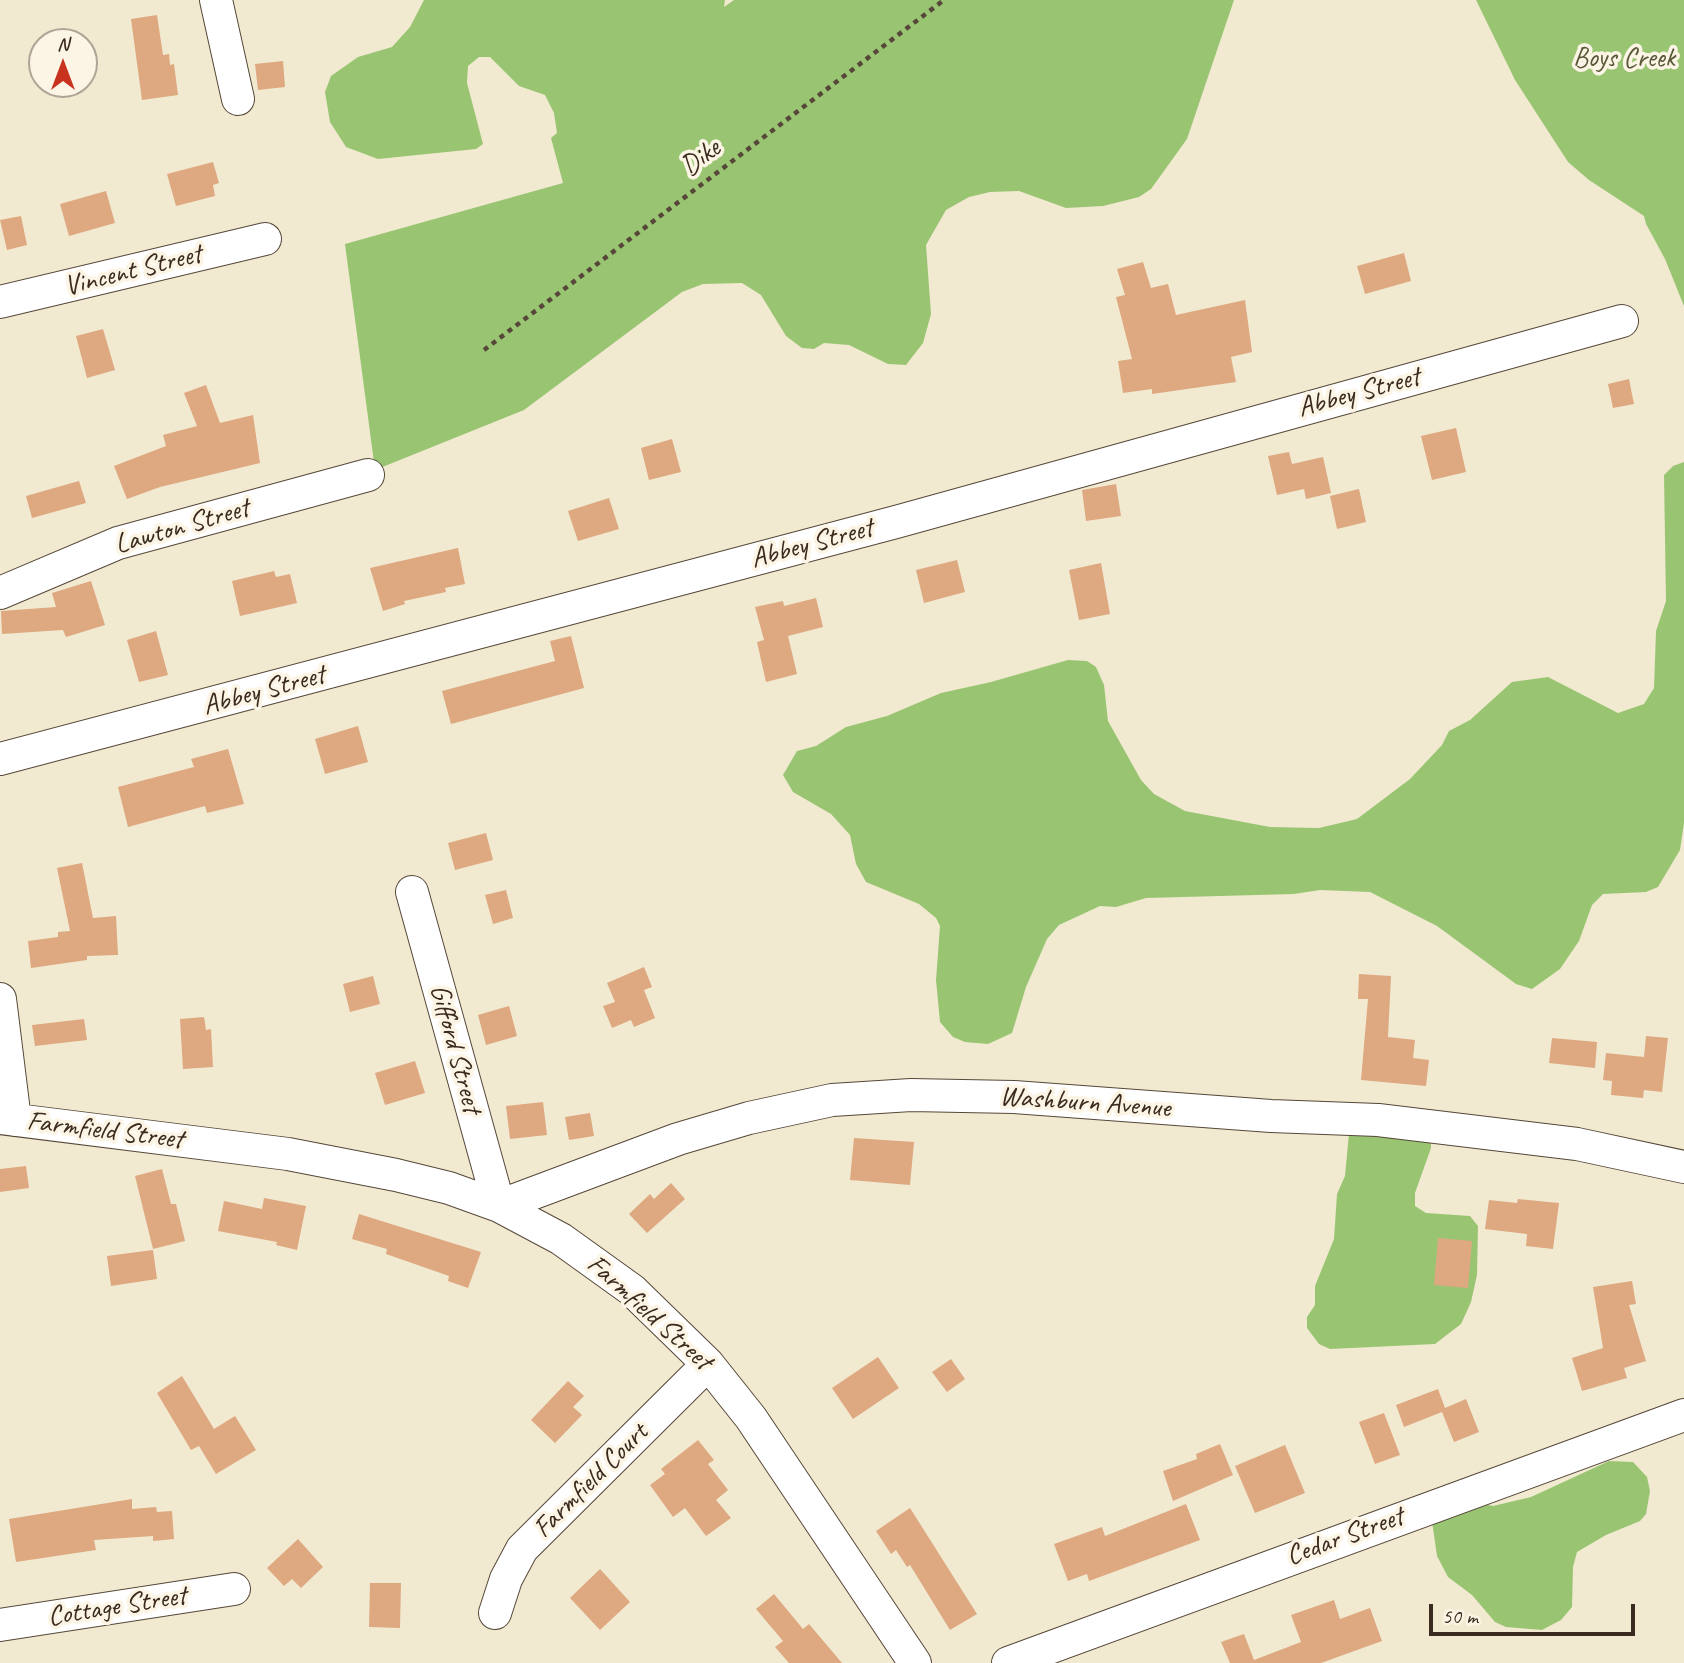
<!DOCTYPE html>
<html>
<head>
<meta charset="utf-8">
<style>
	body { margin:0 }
	#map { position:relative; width:1684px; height:1663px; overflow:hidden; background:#f1ead0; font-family:Caveat,sans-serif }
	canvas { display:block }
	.north { position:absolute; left:28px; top:28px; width:70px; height:70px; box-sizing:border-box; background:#fcf5e5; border:2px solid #afa495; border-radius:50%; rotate:0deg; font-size:19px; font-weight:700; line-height:28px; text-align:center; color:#3b2a1e }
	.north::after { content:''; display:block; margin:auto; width:24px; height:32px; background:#c8321e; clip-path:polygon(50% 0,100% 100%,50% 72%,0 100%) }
	.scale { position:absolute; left:1429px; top:1604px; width:206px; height:32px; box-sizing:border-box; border:4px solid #3b2a1e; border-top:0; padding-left:9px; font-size:21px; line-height:24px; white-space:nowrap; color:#3b2a1e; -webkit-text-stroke:5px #fcf5e5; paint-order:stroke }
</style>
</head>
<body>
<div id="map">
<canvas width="1684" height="1663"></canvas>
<div class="north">N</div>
<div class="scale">50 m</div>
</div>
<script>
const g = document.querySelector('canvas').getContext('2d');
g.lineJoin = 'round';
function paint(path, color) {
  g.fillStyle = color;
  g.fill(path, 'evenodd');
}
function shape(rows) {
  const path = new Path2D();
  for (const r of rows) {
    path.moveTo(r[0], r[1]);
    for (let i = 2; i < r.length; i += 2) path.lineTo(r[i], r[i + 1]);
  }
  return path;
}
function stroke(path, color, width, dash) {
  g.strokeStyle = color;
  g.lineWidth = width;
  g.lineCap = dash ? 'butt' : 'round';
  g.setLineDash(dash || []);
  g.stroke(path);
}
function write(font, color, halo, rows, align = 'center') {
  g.font = font + ' Caveat,sans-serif';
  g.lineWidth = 7;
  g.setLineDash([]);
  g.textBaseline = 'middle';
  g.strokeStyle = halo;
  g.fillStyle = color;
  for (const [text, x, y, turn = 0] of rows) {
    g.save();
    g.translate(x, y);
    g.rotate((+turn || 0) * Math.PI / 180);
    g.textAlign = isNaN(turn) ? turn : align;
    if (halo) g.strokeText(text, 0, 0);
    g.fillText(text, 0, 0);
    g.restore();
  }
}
paint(shape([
	[424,0,725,0,724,7,734,0,1234,0,1187,139,1151,189,1139,197,1103,206,1066,208,1019,191,990,192,969,197,946,210,926,245,931,314,923,343,906,365,888,364,849,345,824,343,814,349,802,348,786,336,761,295,742,283,703,284,682,292,524,410,375,470,345,244,563,183,551,138,557,133,554,113,545,95,519,86,490,57,479,57,468,66,467,83,483,144,476,149,378,159,346,147,330,122,325,92,331,76,358,57,392,47,410,27],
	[1476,0,1684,0,1684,306,1665,259,1646,224,1644,216,1589,180,1568,162,1515,80],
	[1684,462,1684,823,1680,850,1658,887,1646,892,1603,894,1592,905,1579,941,1560,969,1532,989,1516,984,1437,926,1370,892,1320,890,1294,894,1146,898,1116,907,1100,906,1059,925,1047,939,1026,987,1012,1033,988,1044,965,1042,953,1037,940,1022,936,980,940,926,936,918,919,904,866,882,856,864,850,835,831,814,793,792,783,775,797,751,816,746,846,727,887,716,941,693,991,682,1068,660,1087,661,1096,667,1104,685,1108,721,1141,780,1154,794,1185,811,1270,827,1319,828,1357,819,1410,779,1442,745,1449,731,1470,720,1512,682,1548,677,1618,713,1644,704,1654,688,1656,631,1666,601,1664,475,1673,466],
	[1349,1133,1431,1135,1431,1148,1415,1193,1415,1206,1426,1213,1470,1216,1478,1226,1477,1275,1471,1302,1461,1324,1435,1344,1330,1349,1319,1344,1307,1328,1307,1317,1315,1305,1315,1286,1334,1239,1337,1194,1345,1176],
	[1609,1461,1633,1462,1647,1477,1650,1491,1646,1514,1640,1521,1606,1535,1577,1552,1573,1567,1572,1607,1561,1620,1542,1630,1506,1627,1495,1622,1472,1595,1448,1577,1437,1556,1432,1521,1468,1501,1493,1506,1531,1497]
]), '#99c573');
paint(shape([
	[157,15,163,55,169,54,170,65,174,64,178,95,142,100,131,19],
	[283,61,285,87,258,90,255,64],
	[213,162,219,183,213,185,215,196,176,206,167,174],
	[106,191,115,223,69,236,60,204],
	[21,216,27,245,7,250,0,220],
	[1404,253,1411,281,1365,294,1357,266],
	[1143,262,1151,288,1168,284,1176,315,1245,300,1252,352,1231,357,1236,382,1152,394,1152,389,1123,393,1118,361,1132,359,1116,297,1125,295,1117,269],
	[103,329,115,370,87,378,76,336],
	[1629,379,1634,404,1613,408,1608,384],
	[206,385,220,423,253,415,260,463,160,487,127,499,114,466,166,446,163,435,197,426,184,393],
	[1456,428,1466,472,1432,480,1421,436],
	[672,439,681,472,649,480,641,448],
	[1289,452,1292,464,1323,457,1331,493,1306,499,1304,489,1277,495,1268,456],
	[79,481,86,503,32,518,26,496],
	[1116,484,1121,516,1086,521,1082,490],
	[1359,489,1366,522,1337,529,1330,496],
	[609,498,619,529,578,541,568,511],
	[458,548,465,584,445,588,446,592,404,601,405,604,383,611,370,568],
	[957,560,965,592,924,603,916,570],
	[1101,563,1110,614,1079,620,1069,570],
	[274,571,276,577,290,574,297,603,240,616,232,581],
	[91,581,105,625,66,637,63,630,2,634,1,611,56,607,52,593],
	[816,598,823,627,788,636,797,674,766,682,757,642,764,640,755,607,783,601,784,606],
	[156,631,168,675,139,682,127,640],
	[571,636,584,688,451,724,442,691,555,661,550,641],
	[358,726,368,762,325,774,315,739],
	[228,749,244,804,207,813,205,806,128,827,118,787,194,767,191,759],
	[486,833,493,860,455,870,448,843],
	[82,863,93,918,116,916,118,955,87,956,87,960,31,968,28,941,58,937,58,932,70,931,57,868],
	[506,890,513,918,493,924,485,895],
	[644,967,652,987,644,990,655,1018,634,1027,631,1020,612,1028,603,1006,615,1002,607,983],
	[1359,974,1391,976,1388,1037,1415,1040,1413,1058,1429,1060,1426,1086,1361,1080,1368,999,1358,999],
	[373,976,380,1004,350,1012,343,984],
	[509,1006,517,1036,486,1045,478,1015],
	[204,1017,206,1030,211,1029,213,1067,183,1069,180,1019],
	[84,1019,87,1040,35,1046,32,1025],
	[1646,1036,1668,1038,1662,1092,1644,1090,1643,1098,1611,1095,1612,1081,1603,1080,1606,1053,1644,1057],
	[1552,1038,1597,1042,1595,1068,1549,1063],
	[415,1061,425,1093,385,1105,375,1073],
	[543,1102,547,1135,510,1139,506,1106],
	[590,1113,594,1136,569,1140,565,1117],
	[854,1138,914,1142,910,1185,850,1180],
	[26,1166,29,1188,0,1192,0,1169],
	[162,1169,171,1204,176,1204,185,1241,153,1249,135,1176],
	[671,1183,685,1199,647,1233,629,1214,650,1194,654,1199],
	[264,1198,306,1206,297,1250,276,1245,277,1242,218,1231,224,1201,262,1209],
	[1518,1199,1559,1203,1553,1249,1526,1246,1527,1234,1485,1229,1489,1200,1517,1203],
	[359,1214,481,1252,468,1288,448,1281,449,1276,386,1254,387,1249,352,1239],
	[1438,1238,1472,1241,1468,1288,1434,1285],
	[153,1250,157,1279,111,1286,107,1256],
	[1632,1281,1636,1304,1629,1305,1646,1361,1624,1368,1627,1378,1582,1391,1572,1358,1603,1348,1593,1287],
	[878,1357,899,1388,853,1419,832,1388],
	[951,1359,965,1379,947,1392,932,1372],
	[182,1376,214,1429,235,1416,256,1450,216,1474,199,1446,191,1450,157,1393],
	[568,1381,584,1396,573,1407,582,1415,555,1443,531,1420],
	[1438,1389,1445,1408,1466,1399,1479,1432,1454,1442,1442,1412,1404,1427,1396,1405],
	[1384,1413,1400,1455,1375,1464,1359,1422],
	[698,1440,714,1460,708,1464,728,1490,716,1500,731,1518,706,1536,685,1508,673,1517,650,1485,665,1474,661,1469],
	[1220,1444,1233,1475,1173,1501,1163,1471,1197,1459,1196,1454],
	[1285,1445,1305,1493,1255,1513,1235,1466],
	[132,1499,132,1509,156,1507,157,1512,172,1511,174,1539,153,1541,153,1536,94,1540,96,1550,16,1562,9,1519],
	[1186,1504,1200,1540,1089,1581,1087,1574,1068,1581,1054,1544,1102,1527,1105,1536],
	[910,1508,977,1614,950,1630,910,1565,907,1567,896,1550,891,1554,876,1531],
	[298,1539,323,1567,301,1588,292,1579,284,1586,267,1568],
	[600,1569,630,1602,600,1630,570,1598],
	[370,1583,401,1583,400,1628,369,1627],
	[774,1594,803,1629,809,1624,842,1663,789,1663,775,1647,783,1641,756,1609],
	[1334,1600,1340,1619,1370,1608,1382,1641,1321,1663,1230,1663,1221,1642,1244,1634,1254,1660,1301,1642,1291,1615]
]), '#dea881');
const minor = shape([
	[216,0,238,99],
	[0,302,265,239],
	[0,593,118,543,368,475],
	[0,759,896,522,1622,321],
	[412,892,499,1206,678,1139,749,1118,832,1100,911,1095,1014,1097,1271,1116,1378,1120,1577,1144,1684,1167],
	[0,999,15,1120],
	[0,1118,288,1154,396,1175,449,1188,499,1206,561,1239,632,1290,708,1364,751,1418,915,1663],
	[495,1613,506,1579,522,1549,708,1364],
	[0,1625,234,1589],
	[1008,1663,1684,1415]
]);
stroke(minor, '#564739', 34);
stroke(shape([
	[484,350,944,0]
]), '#564739', 4.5, [5, 5]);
stroke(minor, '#fff', 32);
write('28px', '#575838', '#fcf5e5', [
	["Boys Creek",1624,59]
]);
write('28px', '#3b2a1e', '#fcf5e5', [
	["Dike",701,158,-37],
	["Vincent Street",133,271,-14],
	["Abbey Street",1359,393,-15],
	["Lawton Street",182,527,-16],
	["Abbey Street",812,544,-15],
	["Abbey Street",264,691,-15],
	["Gifford Street",455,1049,75],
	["Washburn Avenue",1085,1103,4],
	["Farmfield Street",105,1131,7],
	["Farmfield Street",649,1313,42],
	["Farmfield Court",591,1481,-45],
	["Cedar Street",1345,1537,-20],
	["Cottage Street",117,1607,-9]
]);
</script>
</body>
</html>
